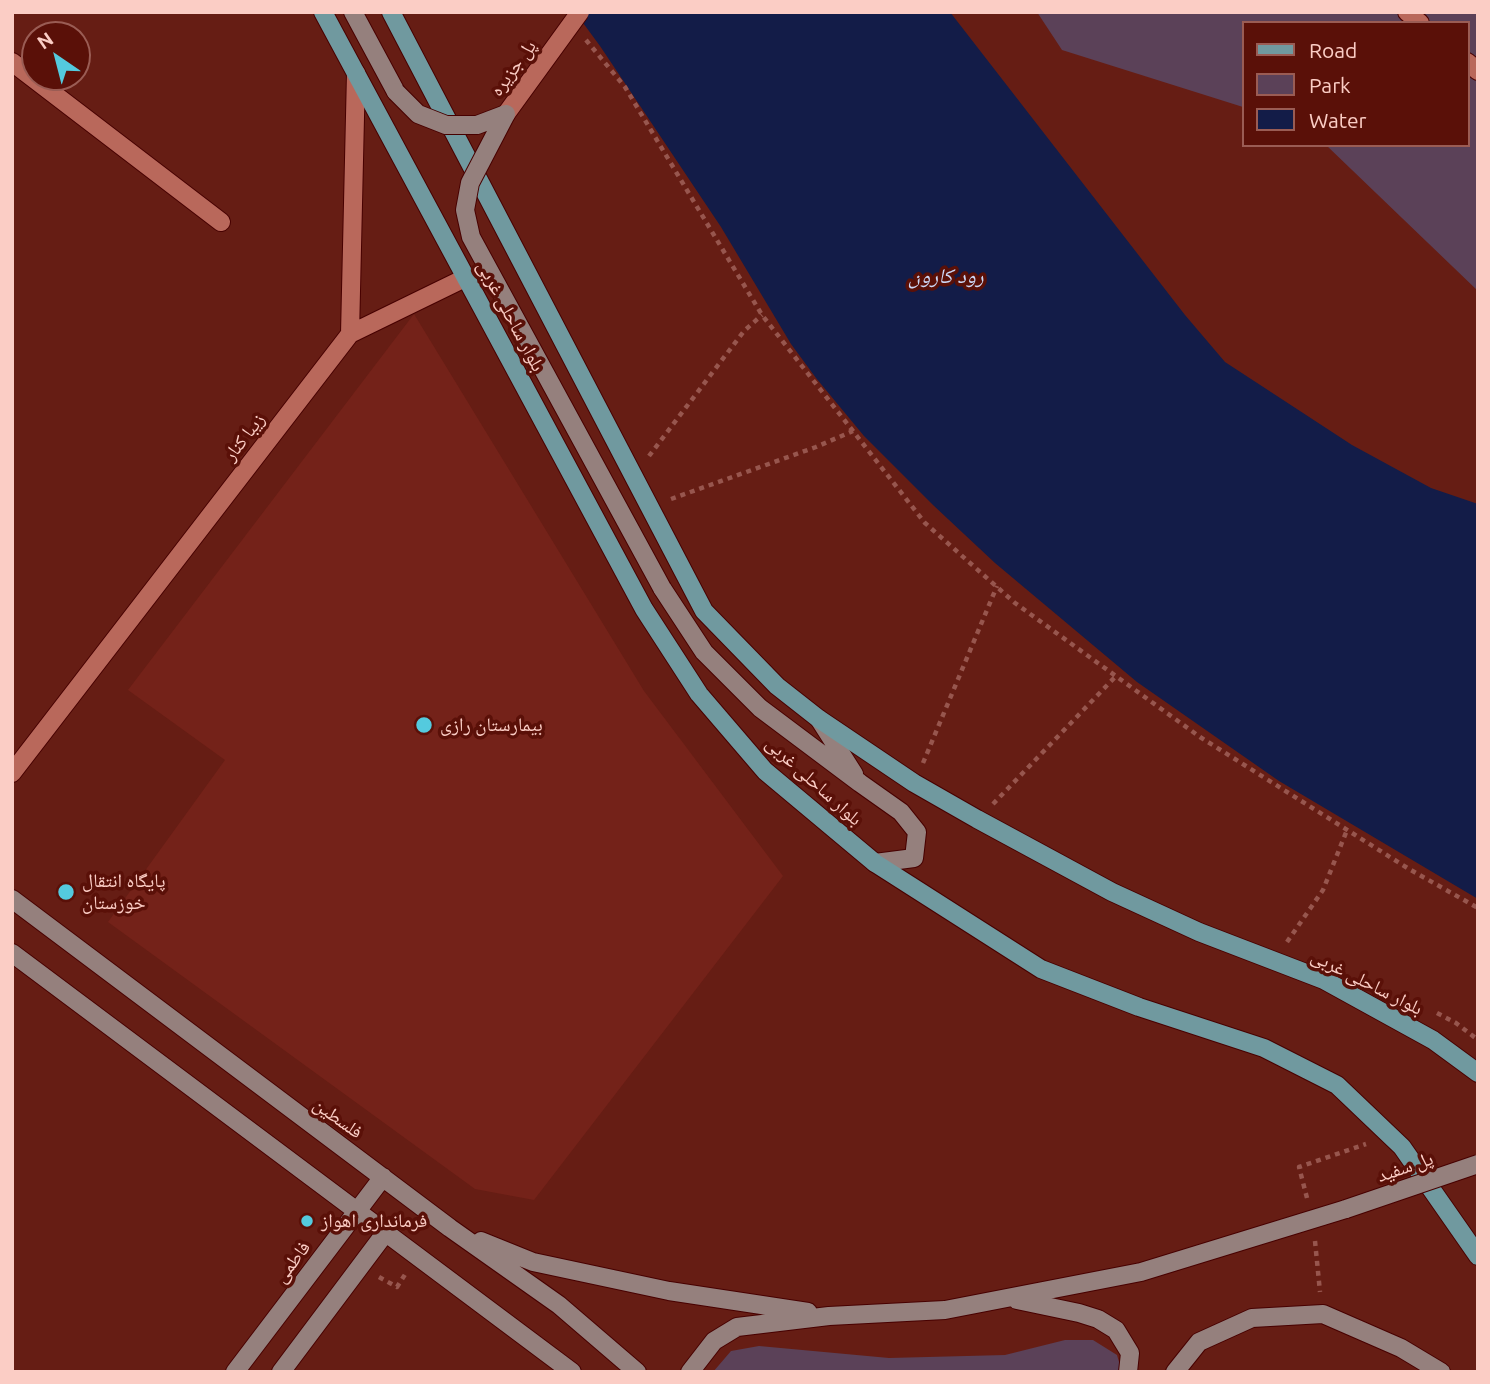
<!DOCTYPE html>
<html>
<head>
<meta charset="utf-8">
<style>
	body { margin:0 }
	#map { position:relative; width:1490px; height:1384px; overflow:hidden; background:#661d14; font-family:Ubuntu,sans-serif }
	canvas { display:block }
	.frame { position:absolute; inset:0; border:14px solid #fbcdc5; pointer-events:none }
	.legend { position:absolute; left:1242px; top:21px; width:228px; height:126px; box-sizing:border-box; background:#5a1008; border:2px solid #9a5c54; margin:0; padding:9px 12px; list-style:none; font-size:21px; color:#fbcdc5 }
	.legend li { display:flex; align-items:center; gap:14px; height:35px }
	.legend b { width:35px; border:2px solid #9a5c54 }
	.north { position:absolute; left:21px; top:21px; width:70px; height:70px; box-sizing:border-box; background:#5a1008; border:2px solid #9a5c54; border-radius:50%; rotate:325deg; font-size:19px; font-weight:700; line-height:28px; text-align:center; color:#fbcdc5 }
	.north::after { content:''; display:block; margin:auto; width:24px; height:32px; background:#54cade; clip-path:polygon(50% 0,100% 100%,50% 72%,0 100%) }
</style>
</head>
<body>
<div id="map">
<canvas width="1490" height="1384"></canvas>
<div class="frame"></div>
<ul class="legend">
<li><b style="height:9px;background:#70999f"></b>Road</li>
<li><b style="height:19px;background:#5b4158"></b>Park</li>
<li><b style="height:19px;background:#131c48"></b>Water</li>
</ul>
<div class="north">N</div>
</div>
<script>
const g = document.querySelector('canvas').getContext('2d');
g.lineJoin = 'round';
function paint(path, color) {
  g.fillStyle = color;
  g.fill(path, 'evenodd');
}
function shape(rows) {
  const path = new Path2D();
  for (const r of rows) {
    path.moveTo(r[0], r[1]);
    for (let i = 2; i < r.length; i += 2) path.lineTo(r[i], r[i + 1]);
  }
  return path;
}
function stroke(path, color, width, dash) {
  g.strokeStyle = color;
  g.lineWidth = width;
  g.lineCap = dash ? 'butt' : 'round';
  g.setLineDash(dash || []);
  g.stroke(path);
}
function write(font, color, halo, rows, align = 'center') {
  g.font = font + ' Ubuntu,"Noto Naskh Arabic",sans-serif';
  g.lineWidth = 7;
  g.setLineDash([]);
  g.textBaseline = 'middle';
  g.strokeStyle = halo;
  g.fillStyle = color;
  for (const [text, x, y, turn = 0] of rows) {
    g.save();
    g.translate(x, y);
    g.rotate((+turn || 0) * Math.PI / 180);
    g.textAlign = isNaN(turn) ? turn : align;
    if (halo) g.strokeText(text, 0, 0);
    g.fillText(text, 0, 0);
    g.restore();
  }
}
paint(shape([
	[414,314,644,691,783,876,534,1200,475,1189,108,922,225,760,128,690]
]), '#742219');
paint(shape([
	[1037,12,1478,12,1478,291,1326,145,1467,145,1467,23,1243,23,1243,107,1062,50],
	[1065,1340,1093,1340,1117,1355,1122,1372,713,1372,731,1351,759,1346,889,1358,1005,1355]
]), '#5b4158');
paint(shape([
	[575,12,950,12,1185,315,1225,362,1352,445,1431,488,1478,504,1478,899,1279,781,1137,682,995,563,933,505,864,436,816,378,791,344,721,227,600,46]
]), '#131c48');
const street = shape([
	[1407,12,1420,23],
	[12,62,221,222],
	[1467,62,1478,71],
	[350,334,467,277],
	[12,773,350,334,356,73]
]);
const secondary = shape([
	[353,12,396,92],
	[662,588,704,652,760,708,860,783,901,812,917,832,914,858,875,863],
	[819,719,854,774],
	[12,899,450,1228,559,1305,637,1372],
	[12,953,572,1372],
	[481,1241,533,1262,669,1291,808,1312],
	[1017,1300,1079,1313,1098,1319,1116,1330,1130,1353,1128,1372],
	[235,1372,383,1177],
	[281,1372,386,1232],
	[690,1372,714,1341,737,1327,829,1316,945,1310,1141,1272,1346,1209],
	[1175,1372,1199,1342,1252,1318,1323,1314,1401,1348,1441,1372]
]);
const primary = shape([
	[323,12,644,609,699,694,765,771,875,863,1041,969,1139,1007,1264,1048,1337,1085,1402,1147,1478,1256],
	[391,12,704,611,777,686,819,719,914,783,977,819,1112,892,1199,932,1324,980,1433,1040,1478,1073]
]);
stroke(street, '#470000', 20);
stroke(secondary, '#470000', 20);
stroke(primary, '#470000', 20);
stroke(shape([
	[586,40,625,87,762,315,925,523,1015,603,1200,737,1409,869,1478,908],
	[649,456,744,331,762,315],
	[671,499,816,447,853,431],
	[923,763,997,586],
	[993,804,1116,676],
	[1287,942,1323,890,1347,830],
	[1437,1013,1456,1023,1478,1040],
	[1307,1198,1299,1167,1366,1144],
	[1315,1241,1320,1292],
	[379,1277,397,1287,406,1273]
]), '#97564e', 4.5, [5, 5]);
stroke(street, '#b9685b', 18);
stroke(secondary, '#95807d', 18);
stroke(primary, '#70999f', 18);
const streetBridge = shape([
	[506,114,580,12]
]);
const secondaryBridge = shape([
	[396,92,418,114,446,125,477,125,506,114],
	[506,114,470,183,465,210,471,237,662,588],
	[1346,1209,1478,1164]
]);
stroke(streetBridge, '#470000', 20, []);
stroke(secondaryBridge, '#470000', 20, []);
stroke(streetBridge, '#b9685b', 18);
stroke(secondaryBridge, '#95807d', 18);
for (const [x, y, r, color] of [
	[424,725,9,"#54cade"],
	[66,892,9,"#54cade"],
	[307,1221,7,"#54cade"]
]) {
  const dot = new Path2D();
  dot.arc(x, y, r, 0, 2 * Math.PI);
  g.fillStyle = color;
  g.fill(dot);
  stroke(dot, '#5a1008', 2.5);
}
write('19px', '#fbcdc5', '#5a1008', [
	["پل جزیره",513,68,-54],
	["بلوار ساحلی غربی",511,316,62],
	["زیبا کنار",244,437,-52],
	["بلوار ساحلی غربی",814,781,42],
	["بلوار ساحلی غربی",1367,982,27],
	["فلسطین",338,1118,36],
	["پل سفید",1405,1167,-19],
	["فاطمی",292,1262,-53]
]);
write('19px', '#fbcdc5', '#5a1008', [
	["بیمارستان رازی",440,725],
	["پایگاه انتقال",82,881],
	["خوزستان",82,903],
	["فرمانداری اهواز",321,1221]
], 'left');
write('italic 21px', '#ccd7f6', '#5a1008', [
	["رود کارون",946,276]
]);
</script>
</body>
</html>
